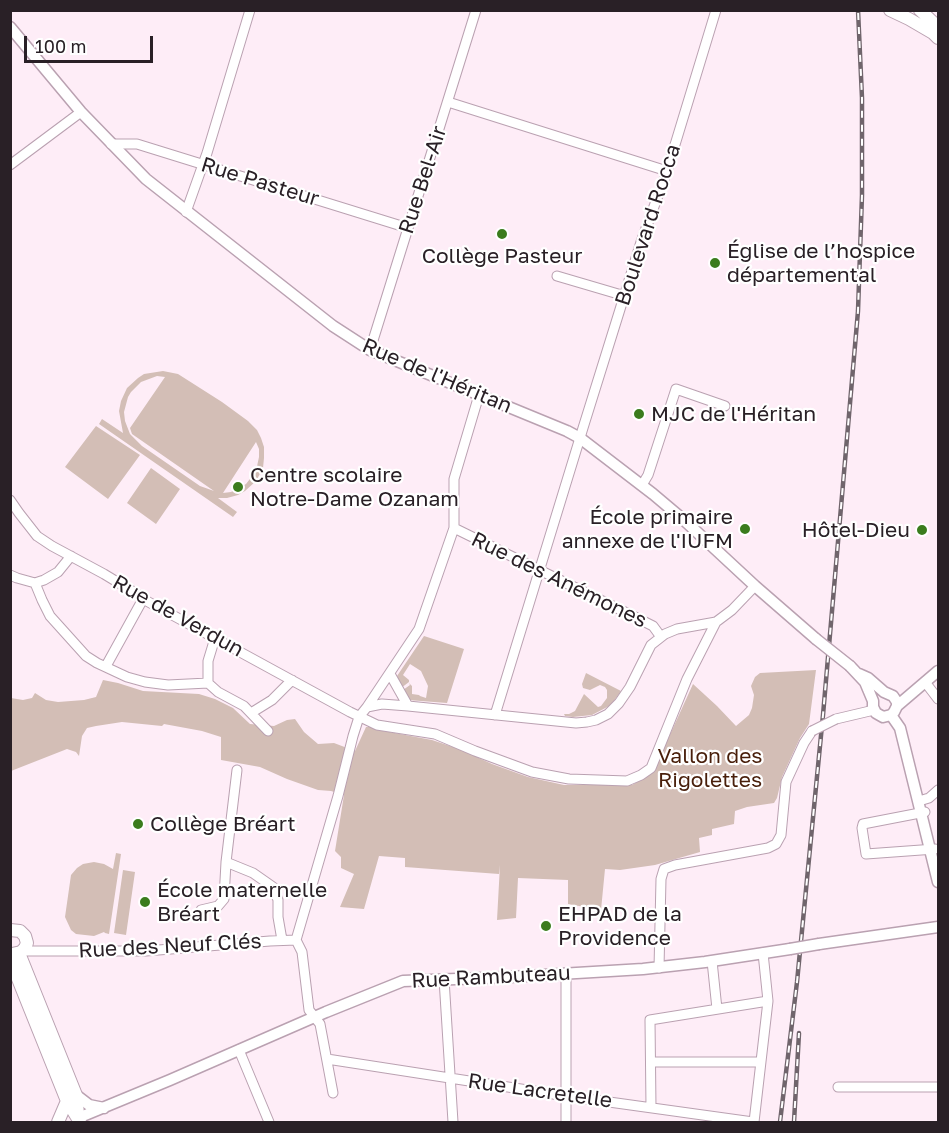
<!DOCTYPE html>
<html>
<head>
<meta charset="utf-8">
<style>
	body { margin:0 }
	#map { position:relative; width:949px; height:1133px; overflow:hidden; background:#feedf7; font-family:"Golos Text",sans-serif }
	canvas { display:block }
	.frame { position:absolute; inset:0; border:12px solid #292026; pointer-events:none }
	.scale { position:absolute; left:24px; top:36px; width:129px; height:27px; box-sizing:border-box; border:3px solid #292026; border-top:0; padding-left:8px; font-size:18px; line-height:21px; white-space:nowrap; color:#292026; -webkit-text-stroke:4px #fff; paint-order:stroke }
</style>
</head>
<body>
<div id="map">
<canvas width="949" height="1133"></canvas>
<div class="frame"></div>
<div class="scale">100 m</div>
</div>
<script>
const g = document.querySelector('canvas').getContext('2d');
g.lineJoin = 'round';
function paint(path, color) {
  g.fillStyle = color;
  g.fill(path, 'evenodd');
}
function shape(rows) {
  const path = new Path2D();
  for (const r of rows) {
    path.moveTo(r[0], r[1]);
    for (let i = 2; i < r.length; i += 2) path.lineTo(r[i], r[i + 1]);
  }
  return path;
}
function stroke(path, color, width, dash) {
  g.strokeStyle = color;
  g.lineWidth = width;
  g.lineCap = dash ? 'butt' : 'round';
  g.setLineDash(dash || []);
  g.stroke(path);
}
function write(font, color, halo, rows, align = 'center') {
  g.font = font + ' "Golos Text",sans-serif';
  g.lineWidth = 4.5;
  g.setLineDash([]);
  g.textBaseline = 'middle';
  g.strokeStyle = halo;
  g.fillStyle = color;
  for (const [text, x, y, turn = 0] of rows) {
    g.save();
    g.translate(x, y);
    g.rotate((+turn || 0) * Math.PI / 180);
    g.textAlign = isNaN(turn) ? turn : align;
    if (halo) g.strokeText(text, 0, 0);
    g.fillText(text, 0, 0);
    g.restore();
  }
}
paint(shape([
	[163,371,178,374,222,402,248,421,257,430,261,438,264,447,264,458,263,468,256,481,245,491,238,495,227,498,218,498,237,512,233,517,99,424,102,419,123,433,119,411,121,401,127,388,138,378,144,374],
	[157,376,165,377,130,428,132,434,214,491,200,486,142,446,130,434,125,421,124,412,128,397,131,392,141,382],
	[256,442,259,449,259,457,256,471,246,484,231,492,223,493],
	[96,426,140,455,108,499,65,467],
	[151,468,180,489,156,524,127,503],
	[424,636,464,649,447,703,408,700,403,690,410,685,409,683,412,686,412,694,419,695,420,696,426,698,428,686,421,671,410,664,403,675,409,680,409,682,401,688,397,676],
	[816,670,809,724,800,738,782,777,777,798,774,803,747,807,735,811,734,824,712,829,712,835,699,838,700,852,655,865,620,870,605,869,601,910,568,904,568,880,518,878,516,918,497,920,500,865,499,874,405,867,405,858,379,856,364,909,340,907,354,874,341,868,341,857,335,851,344,795,331,791,318,790,287,779,260,767,221,760,221,737,202,731,164,724,162,726,122,722,96,726,87,728,82,736,79,756,76,752,67,749,11,771,11,698,23,700,32,698,35,693,46,700,58,702,84,700,96,697,103,680,118,683,143,691,199,694,215,699,233,708,250,724,274,726,287,720,295,719,304,732,318,744,334,743,355,751,366,727,371,727,384,731,432,740,459,749,492,764,528,777,564,785,632,785,651,774,658,761,693,684,717,706,736,726,749,715,752,708,754,695,751,686,755,677,760,673],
	[586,673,621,691,611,705,592,715,573,717,565,716,564,714,569,714,575,711,584,694,598,707,601,706,607,698,607,690,605,687,600,685,590,690,583,688,582,684],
	[116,853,121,854,109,934,105,933,104,932,94,936,76,934,71,930,65,917,71,875,77,868,83,864,94,862,104,864,113,869],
	[123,870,135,872,126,935,114,933]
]), '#d3beb6');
const minor = shape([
	[448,102,667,171],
	[111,144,137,144,408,228],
	[10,165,81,112],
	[186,212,207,153,250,10],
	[557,276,625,296],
	[370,350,476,10],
	[642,485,648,475,676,389,725,406],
	[10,500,19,513,37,536,52,546,104,574,137,594,143,599,350,712,377,725,435,734,475,751,532,772,569,779,627,781,641,775,651,768,687,679,716,622],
	[454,528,633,616,653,626,661,637],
	[10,575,17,578,35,583,44,580,58,572,71,556],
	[35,583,42,600,50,616,86,656,97,663,127,677,145,682,168,685,208,683,218,692,244,706,268,731],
	[106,666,143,599],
	[390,674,408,706],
	[925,682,938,699],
	[208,683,208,661,215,638],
	[367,707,419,629,454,528,454,479,479,395],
	[251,713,272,700,292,680],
	[495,715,583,428,641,242,667,171,716,10],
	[836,719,874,710],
	[919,801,929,798,938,790],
	[925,812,863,824,862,828,866,854,935,849],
	[226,862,253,873,273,887,278,900,278,917,282,940],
	[201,910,218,906,224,899,226,862,237,770],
	[296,940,338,796,353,736,359,717,367,707,382,704,408,706,576,723,587,722,596,720,608,714,619,703,630,687,651,645,665,634,677,629,716,622,732,610,755,586],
	[296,940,302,952,309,1010,320,1024,333,1093],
	[23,951,146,951,270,941,296,940],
	[712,961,717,1009],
	[659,968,661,879,664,869,675,865,768,848,776,844,781,835,786,782,804,743,812,731],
	[566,974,566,1122],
	[444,979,453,1122],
	[239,1050,269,1122],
	[327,1059,566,1096,753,1122],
	[651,1062,761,1062],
	[838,1087,938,1087],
	[651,1107,650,1020,768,1001],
	[754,1122,768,1001,763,953]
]);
const tertiary = shape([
	[10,27,81,112,146,179,333,326,370,350,567,431,580,438,653,494,685,521,755,586,816,639],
	[850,666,865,682,873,701,873,707,876,713,883,717,891,715,894,712,897,706,897,702,893,696,884,692,868,678,859,674],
	[897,706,938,671],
	[891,715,900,728,938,882],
	[819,944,938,927],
	[76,1095,89,1105,104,1108],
	[78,1118,170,1080,326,1012,403,981,510,977,643,969,705,962,790,949]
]);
const secondary = shape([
	[890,10,909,19,933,33,938,38],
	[920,10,938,27],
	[10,930,20,931,25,936,27,943,25,948,21,952,12,954],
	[19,953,76,1095,78,1114],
	[10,959,67,1101,80,1122],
	[58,1122,67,1101]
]);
stroke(minor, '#baa1b1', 11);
stroke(tertiary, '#baa1b1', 13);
stroke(secondary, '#baa1b1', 14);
stroke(minor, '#fff', 9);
stroke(tertiary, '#fff', 10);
stroke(secondary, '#fff', 12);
const rail = shape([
	[780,1122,797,982,823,715,858,311,862,195,862,98,858,10],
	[794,1122,799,1033]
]);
stroke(rail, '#70656c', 4.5);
stroke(rail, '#fff', 2, [7]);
const minorBridge = shape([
	[812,731,836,719]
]);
const tertiaryBridge = shape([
	[816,639,850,666],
	[790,949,819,944]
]);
stroke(minorBridge, '#baa1b1', 11, []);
stroke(tertiaryBridge, '#baa1b1', 13, []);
stroke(minorBridge, '#fff', 9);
stroke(tertiaryBridge, '#fff', 10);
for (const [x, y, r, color] of [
	[502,234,6,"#3b7c1d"],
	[715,263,6,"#3b7c1d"],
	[639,414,6,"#3b7c1d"],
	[238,487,6,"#3b7c1d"],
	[745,529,6,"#3b7c1d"],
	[922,530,6,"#3b7c1d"],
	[138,824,6,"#3b7c1d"],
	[145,902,6,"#3b7c1d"],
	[546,926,6,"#3b7c1d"]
]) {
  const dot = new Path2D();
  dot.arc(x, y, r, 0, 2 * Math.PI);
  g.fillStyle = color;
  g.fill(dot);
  stroke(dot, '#fff', 2);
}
write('21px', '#292026', '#fff', [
	["Rue Bel-Air",423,180,-72],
	["Rue Pasteur",260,182,17],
	["Boulevard Rocca",648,225,-72],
	["Rue de l'Héritan",437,376,23],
	["Rue des Anémones",559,580,26],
	["Rue de Verdun",178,616,29],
	["Rue des Neuf Clés",170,946,-3],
	["Rue Rambuteau",491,977,-3],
	["Rue Lacretelle",540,1091,8]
]);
write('21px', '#292026', '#fff', [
	["Église de l’hospice",727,251],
	["départemental",727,275],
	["Collège Pasteur",502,256,"center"],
	["MJC de l'Héritan",651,414],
	["Centre scolaire",250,475],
	["Notre-Dame Ozanam",250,499],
	["École primaire",733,517,"right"],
	["annexe de l'IUFM",733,541,"right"],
	["Hôtel-Dieu",910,530,"right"],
	["Collège Bréart",150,824],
	["École maternelle",157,890],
	["Bréart",157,914],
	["EHPAD de la",558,914],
	["Providence",558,938]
], 'left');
write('21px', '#481e0a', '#fff', [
	["Vallon des",710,756],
	["Rigolettes",710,780]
]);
</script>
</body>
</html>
